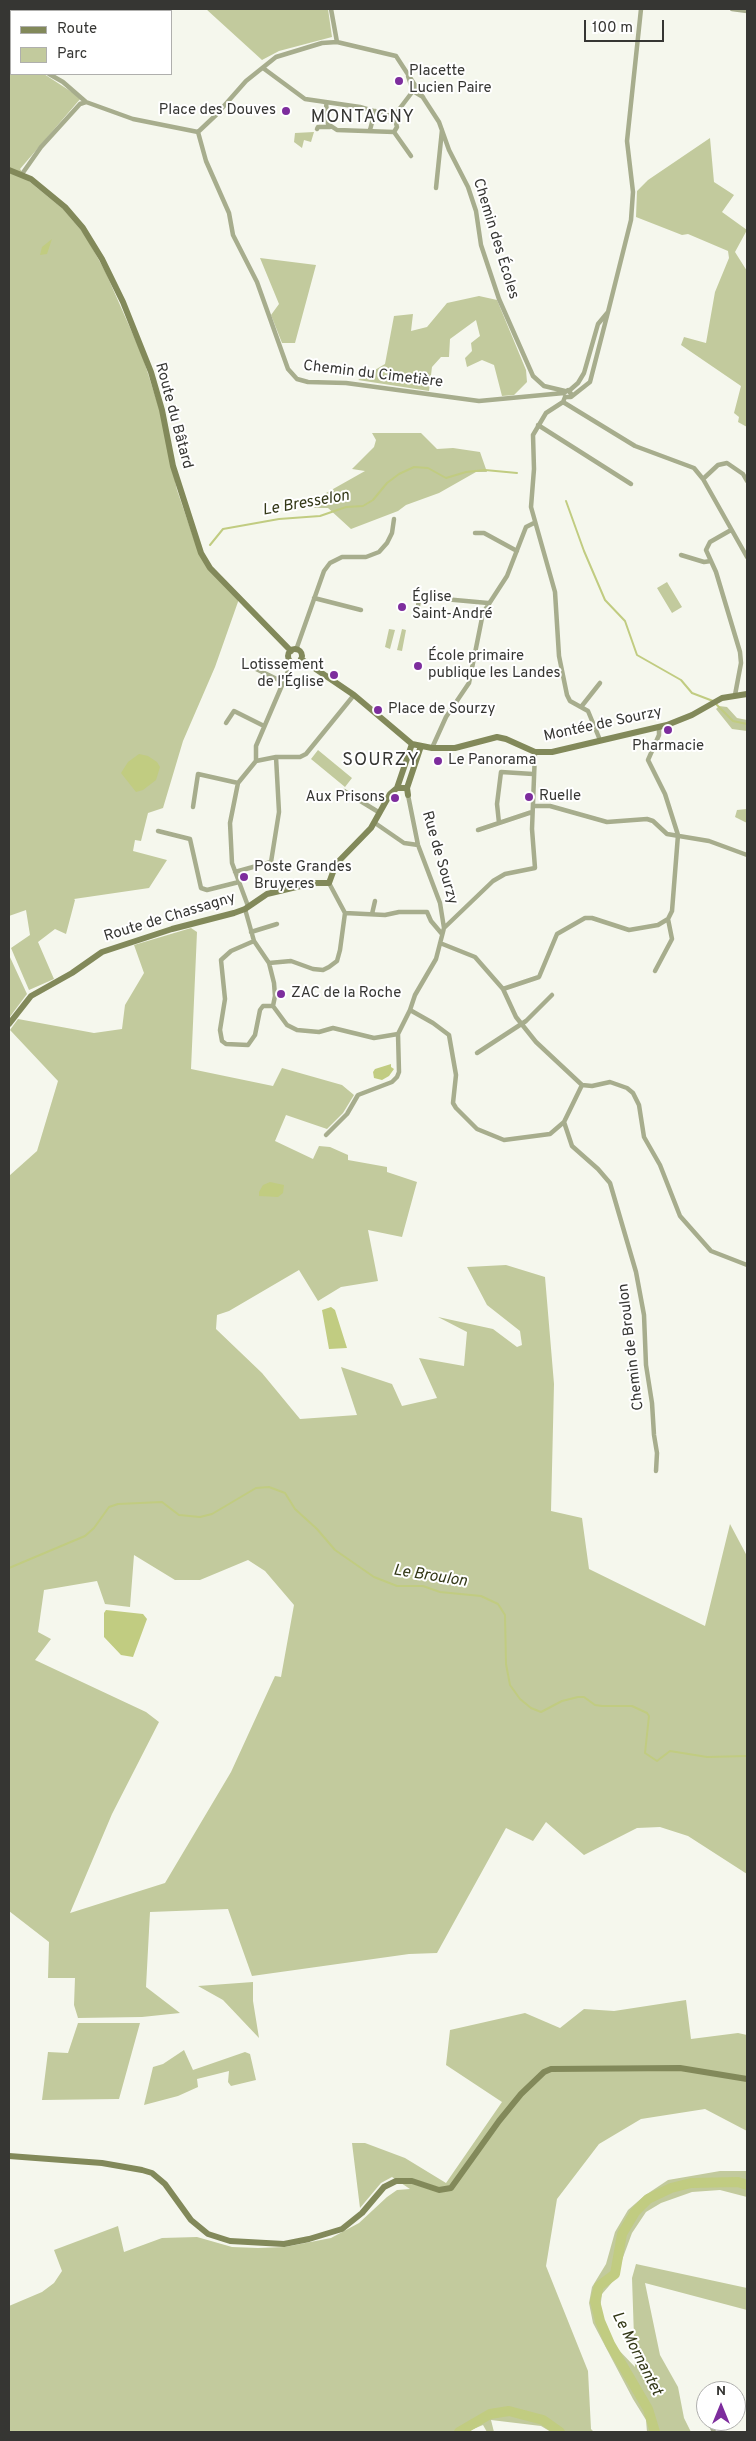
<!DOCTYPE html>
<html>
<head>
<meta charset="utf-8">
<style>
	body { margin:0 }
	#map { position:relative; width:756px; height:2441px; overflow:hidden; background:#f5f7ed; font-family:Overpass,sans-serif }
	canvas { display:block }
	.frame { position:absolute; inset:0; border:10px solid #363633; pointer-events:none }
	.legend { position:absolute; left:10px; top:10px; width:162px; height:65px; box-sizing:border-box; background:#fff; border:1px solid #afafad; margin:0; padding:6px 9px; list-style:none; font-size:15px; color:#363633 }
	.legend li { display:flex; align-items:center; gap:10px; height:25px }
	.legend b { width:25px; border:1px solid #afafad }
	.north { position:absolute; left:696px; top:2381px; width:50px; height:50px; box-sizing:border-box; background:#fff; border:1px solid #afafad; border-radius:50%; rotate:0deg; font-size:14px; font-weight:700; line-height:20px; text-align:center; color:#363633 }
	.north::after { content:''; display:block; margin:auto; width:18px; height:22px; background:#7d2d9d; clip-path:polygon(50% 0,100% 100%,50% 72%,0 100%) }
	.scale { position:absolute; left:584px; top:20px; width:80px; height:22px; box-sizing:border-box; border:2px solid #363633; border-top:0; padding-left:6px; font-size:15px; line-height:18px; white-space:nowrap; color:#363633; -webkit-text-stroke:4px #fff; paint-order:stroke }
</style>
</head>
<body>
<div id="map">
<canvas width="756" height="2441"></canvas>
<div class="frame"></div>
<ul class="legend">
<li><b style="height:6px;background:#82895a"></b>Route</li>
<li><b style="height:14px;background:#c2ca9d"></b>Parc</li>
</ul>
<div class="north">N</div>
<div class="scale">100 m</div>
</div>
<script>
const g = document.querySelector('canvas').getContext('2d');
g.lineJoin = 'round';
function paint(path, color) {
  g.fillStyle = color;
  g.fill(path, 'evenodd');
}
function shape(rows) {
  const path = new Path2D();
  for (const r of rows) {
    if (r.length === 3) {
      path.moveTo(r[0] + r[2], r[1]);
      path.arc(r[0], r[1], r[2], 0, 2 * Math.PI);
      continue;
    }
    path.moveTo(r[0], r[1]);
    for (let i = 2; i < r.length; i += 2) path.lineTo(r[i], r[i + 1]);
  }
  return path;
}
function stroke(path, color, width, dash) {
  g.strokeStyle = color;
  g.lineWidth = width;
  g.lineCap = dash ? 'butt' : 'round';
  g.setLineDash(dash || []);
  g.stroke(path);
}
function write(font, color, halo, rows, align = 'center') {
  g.font = font + ' Overpass,sans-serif';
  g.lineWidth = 4;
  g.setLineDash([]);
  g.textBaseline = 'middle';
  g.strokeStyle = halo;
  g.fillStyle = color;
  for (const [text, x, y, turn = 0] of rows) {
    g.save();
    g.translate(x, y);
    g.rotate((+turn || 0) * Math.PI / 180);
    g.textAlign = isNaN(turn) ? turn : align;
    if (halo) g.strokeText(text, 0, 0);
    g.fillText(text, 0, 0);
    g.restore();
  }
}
paint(shape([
	[9,9,45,9,44,11,11,11,11,74,44,74,81,98,20,169,30,182,63,209,85,235,105,271,142,355,160,411,177,490,199,554,239,599,215,667,183,741,163,808,148,813,141,841,135,840,133,851,167,860,149,888,74,899,75,900,66,934,55,929,38,942,54,979,29,990,11,948,30,935,26,910,9,916],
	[206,9,328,9,332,37,279,51,262,60],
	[314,132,311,142,304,140,302,148,294,142,295,133],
	[710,138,714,182,734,195,722,212,747,230,735,252,747,271,747,427,738,422,739,417,734,413,741,386,681,345,684,337,706,343,715,292,729,258,728,251,688,234,682,235,636,217,637,191,648,180],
	[260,258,316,265,295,343,282,343,271,315,279,304],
	[479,296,497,300,526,370,527,382,514,395,502,396,494,365,482,360,467,367,465,358,472,351,471,343,480,336,476,320,450,339,449,357,441,357,432,367,429,391,358,380,385,364,394,316,413,314,411,331,427,327,447,303],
	[372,433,421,433,437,449,453,448,480,452,487,472,476,472,439,493,406,505,398,511,351,529,328,508,314,508,326,493,365,471,352,469,374,447,376,440],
	[667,582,682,607,672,613,657,588],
	[389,629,395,630,390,649,385,647],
	[402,629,406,630,402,651,397,650],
	[719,706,727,707,737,718,747,720,747,731,732,729,716,709],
	[318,750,352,778,345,787,311,759],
	[747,809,747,823,735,817,737,810],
	[191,928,197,932,191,1069,273,1086,282,1068,342,1085,354,1095,343,1113,327,1129,286,1115,275,1141,313,1159,319,1146,330,1147,348,1155,348,1160,387,1167,387,1172,417,1182,402,1237,368,1230,378,1281,341,1287,318,1301,299,1270,229,1311,217,1315,216,1329,262,1373,300,1419,357,1415,341,1367,392,1384,402,1406,437,1398,419,1358,464,1366,467,1332,438,1317,493,1329,517,1347,522,1345,520,1331,487,1305,467,1267,506,1265,545,1277,554,1384,551,1511,582,1518,589,1569,705,1626,730,1524,747,1556,747,1874,688,1836,660,1827,637,1828,584,1855,546,1822,533,1841,506,1828,437,1953,409,1954,252,1976,228,1909,150,1912,146,1987,180,2013,142,2017,78,2018,74,2005,75,1978,48,1978,49,1942,9,1911,9,1176,37,1151,58,1081,10,1030,18,1019,94,1033,122,1029,125,1005,144,973,134,945],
	[134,1555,175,1580,200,1580,248,1560,265,1571,294,1605,281,1677,275,1676,231,1772,165,1883,70,1913,112,1814,159,1722,146,1712,35,1660,51,1639,38,1632,44,1590,97,1581,105,1604,130,1607],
	[9,955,27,994,9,1018],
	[253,1982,253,2001,259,2038,223,2000,198,1986],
	[686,2000,691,2039,738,2033,747,2035,747,2131,705,2109,641,2119,599,2144,557,2199,546,2266,588,2371,591,2429,594,2432,551,2432,541,2426,491,2420,494,2432,487,2432,483,2425,466,2432,9,2432,9,2306,42,2292,54,2283,62,2271,54,2250,118,2226,124,2252,162,2238,197,2237,232,2247,258,2248,285,2247,331,2238,359,2223,387,2197,397,2190,410,2189,392,2177,381,2183,360,2208,352,2143,365,2143,405,2158,446,2183,502,2102,446,2065,450,2030,525,2013,560,2028,584,2009,614,2011],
	[78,2023,140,2023,119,2099,42,2100,48,2052,68,2053],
	[184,2050,193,2070,245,2052,250,2054,256,2080,231,2086,228,2082,229,2071,197,2079,198,2087,178,2096,144,2105,153,2067,163,2064],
	[720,2171,747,2171,747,2197,720,2190,692,2192,661,2203,646,2212,632,2233,615,2279,602,2294,600,2309,606,2328,614,2345,635,2367,632,2278,636,2264,747,2288,747,2310,645,2283,660,2355,678,2387,684,2418,691,2432,647,2432,646,2420,633,2399,593,2323,589,2303,592,2287,606,2264,615,2232,628,2210,644,2196,668,2180]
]), '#c2ca9d');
paint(shape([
	[52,239,47,254,40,255,42,247],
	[139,754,148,756,157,762,160,767,156,780,143,790,136,792,121,773,128,762],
	[391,1064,391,1067,394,1069,389,1076,382,1080,374,1078,373,1072,375,1069],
	[270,1182,284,1185,283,1193,278,1197,259,1196,259,1192,263,1185],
	[331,1307,335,1310,347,1348,329,1349,322,1310],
	[106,1610,143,1614,147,1619,133,1657,121,1655,104,1637,104,1613]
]), '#c1cc81');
stroke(shape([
	[566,501,584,551,605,600,625,621,637,655,681,680,692,693,713,701],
	[210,545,223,529,279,519,320,516,346,507,363,506,373,500,387,483,399,474,414,467,428,468,446,478,466,472,485,470,517,473],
	[716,704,733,721,747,724],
	[9,1568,85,1536,94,1528,109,1507,118,1504,162,1502,179,1515,200,1517,212,1514,256,1488,269,1487,285,1493,295,1509,317,1529,335,1550,374,1577,397,1586,423,1586,440,1592,481,1596,498,1604,505,1615,506,1664,510,1685,520,1699,531,1708,541,1712,562,1701,578,1697,584,1697,595,1705,602,1706,632,1706,647,1713,649,1716,645,1753,657,1761,670,1751,707,1757,747,1756]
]), '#c1cc81', 2);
stroke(shape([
	[459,2432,490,2414,509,2411,543,2420,560,2432],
	[655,2432,648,2409,610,2344,600,2321,595,2301,599,2286,615,2274,622,2234,635,2212,648,2199,671,2188,691,2183,738,2182,747,2185]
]), '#c1cc81', 10);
stroke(shape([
	[331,9,337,42],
	[732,9,747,11],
	[9,54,11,55],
	[263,68,305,99,360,107,390,116,394,116,413,91,423,97],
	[49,74,63,82,86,102],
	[408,76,413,91],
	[326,103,328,124,337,130,394,132,397,127,394,116],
	[317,129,318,127,330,127],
	[370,130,375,111],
	[198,132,216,115,246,81,276,57,322,43,337,42,396,56,439,122,449,150,468,187,476,211,481,245,499,299,533,376,544,386,565,391],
	[198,132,206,161,229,213,233,235,257,282,288,369,297,379,308,382,346,383,479,401,564,393,568,390,572,395],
	[394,132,411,156],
	[22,174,41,147,80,104,86,102,133,119,198,132],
	[436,188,442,130],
	[608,312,631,220,633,192,627,141,641,9],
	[565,397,563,402,546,413,533,435,534,469,531,507,555,592,559,656,567,695,570,701,588,711,600,740],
	[565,397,571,397,590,382,608,312,598,324,584,373,578,383,570,390],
	[563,402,635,446,694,468,703,479,747,557],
	[538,425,631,484],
	[703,479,718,465,727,463,743,474,747,481],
	[731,530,710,542,706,550,716,572,740,652,741,663,735,695],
	[475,533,484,533,517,551],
	[681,555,704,562,711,561],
	[314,598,361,610],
	[417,612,419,600,422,597,488,603],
	[296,650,324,571,330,563,342,557,366,557,379,552,387,543,392,533,394,519],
	[292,662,256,746,256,761,276,757,300,757,306,754,354,695],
	[252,667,283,682],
	[581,707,600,683],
	[226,723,234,711,264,726],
	[432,748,446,717,469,683,483,613,507,576,526,527,534,523],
	[535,752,532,829,535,868,505,874,493,881,444,928,436,959,415,995,410,1010,433,1023,449,1035,456,1075,453,1103,456,1108,477,1129,504,1140,550,1134,564,1122,582,1085],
	[344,791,380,813],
	[408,795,418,845,440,903,444,928],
	[533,806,550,806,607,822,647,819,653,821,667,834,709,841,747,855],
	[193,807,198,774,238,783],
	[375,823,404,843,418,845],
	[499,823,497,804,501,772,533,774],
	[478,830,532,812],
	[158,831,190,839,201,888,207,890,239,882],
	[235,872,271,862,279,812,276,757],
	[329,883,345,913,385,915,399,912,427,912,431,921,442,934],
	[248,906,232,863,230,823,238,783,256,761],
	[245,909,254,941,269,963,274,983,275,996,273,1006,287,1025,297,1030,319,1032,333,1028,374,1038,398,1034],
	[372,914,375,901],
	[251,932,277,924],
	[254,941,231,951,221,960,225,999,220,1030,222,1041,226,1044,248,1045,255,1035,260,1010,263,1006,273,1006],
	[440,943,475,957,503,989,516,1017,536,1042,582,1085],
	[269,963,291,961,313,969,323,970,329,967,337,961,340,950,345,913],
	[655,971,672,939,668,919],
	[503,989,539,977,557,934,585,918,592,918,629,930,658,925,668,919,672,911,678,835,665,794,648,760,659,735,659,728],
	[477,1053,526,1021,552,995],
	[582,1085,592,1086,610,1082,627,1088,633,1093,639,1105,644,1137,660,1165,680,1216,711,1251,747,1265],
	[564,1122,572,1146,598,1169,610,1183,636,1272,644,1315,646,1365,652,1403,654,1435,657,1453,656,1471],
	[326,1135,347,1114,358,1095,392,1082,397,1077,399,1072,398,1034,410,1010],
	[700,2402,706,2415],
	[709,2421,714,2432]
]), '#a7ad8d', 4.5);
stroke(shape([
	[9,170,31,179,65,207,83,228,102,259,123,302,151,372,162,410,173,466,201,553,210,568,291,651],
	[295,656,7],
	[301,659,354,695,412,744,432,748,455,748,497,737,506,739,535,752,552,752,667,725,692,715,722,698,747,694],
	[397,788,412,744],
	[407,788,421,746],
	[9,1024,31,996,72,973,102,952,172,929,234,913,245,909,267,894,313,883,329,883,336,864,371,828,390,794,397,788,407,788,408,795],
	[9,2156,102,2163,142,2170,152,2173,165,2184,191,2220,208,2234,230,2241,284,2244,309,2239,342,2229,362,2213,384,2187,396,2181,412,2181,439,2190,451,2188,499,2121,521,2094,544,2072,551,2069,680,2068,747,2079]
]), '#82895a', 6);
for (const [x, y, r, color] of [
	[399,81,5,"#7d2d9d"],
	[286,111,5,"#7d2d9d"],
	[402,607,5,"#7d2d9d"],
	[418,666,5,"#7d2d9d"],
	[334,675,5,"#7d2d9d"],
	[378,710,5,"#7d2d9d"],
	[668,730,5,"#7d2d9d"],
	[438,761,5,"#7d2d9d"],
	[529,797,5,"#7d2d9d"],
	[395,798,5,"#7d2d9d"],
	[244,877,5,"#7d2d9d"],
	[281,994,5,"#7d2d9d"]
]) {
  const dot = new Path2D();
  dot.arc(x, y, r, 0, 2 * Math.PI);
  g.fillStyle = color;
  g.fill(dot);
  stroke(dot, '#fff', 2);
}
write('15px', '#363633', '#fff', [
	["Placette",409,72],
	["Lucien Paire",409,89],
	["Place des Douves",276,111,"right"],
	["Église",412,598],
	["Saint-André",412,615],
	["École primaire",428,657],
	["publique les Landes",428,674],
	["Lotissement",324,666,"right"],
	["de l'Église",324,683,"right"],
	["Place de Sourzy",388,710],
	["Pharmacie",668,747,"center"],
	["Le Panorama",448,761],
	["Ruelle",539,797],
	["Aux Prisons",385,798,"right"],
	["Poste Grandes",254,868],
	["Bruyeres",254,885],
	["ZAC de la Roche",291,994]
], 'left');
write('15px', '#363633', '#fff', [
	["Chemin des Écoles",495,239,73],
	["Chemin du Cimetière",373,375,7],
	["Route du Bâtard",173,416,75],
	["Montée de Sourzy",603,725,-12],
	["Rue de Sourzy",439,858,74],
	["Route de Chassagny",170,918,-17],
	["Chemin de Broulon",632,1347,-97]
]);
write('italic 16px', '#333817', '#fff', [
	["Le Bresselon",306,504,-10],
	["Le Broulon",430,1577,9],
	["Le Mornantet",636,2354,63]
]);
g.letterSpacing = '1px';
write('18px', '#363633', '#fff', [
	["MONTAGNY",363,118],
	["SOURZY",381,761]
]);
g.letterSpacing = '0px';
</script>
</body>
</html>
